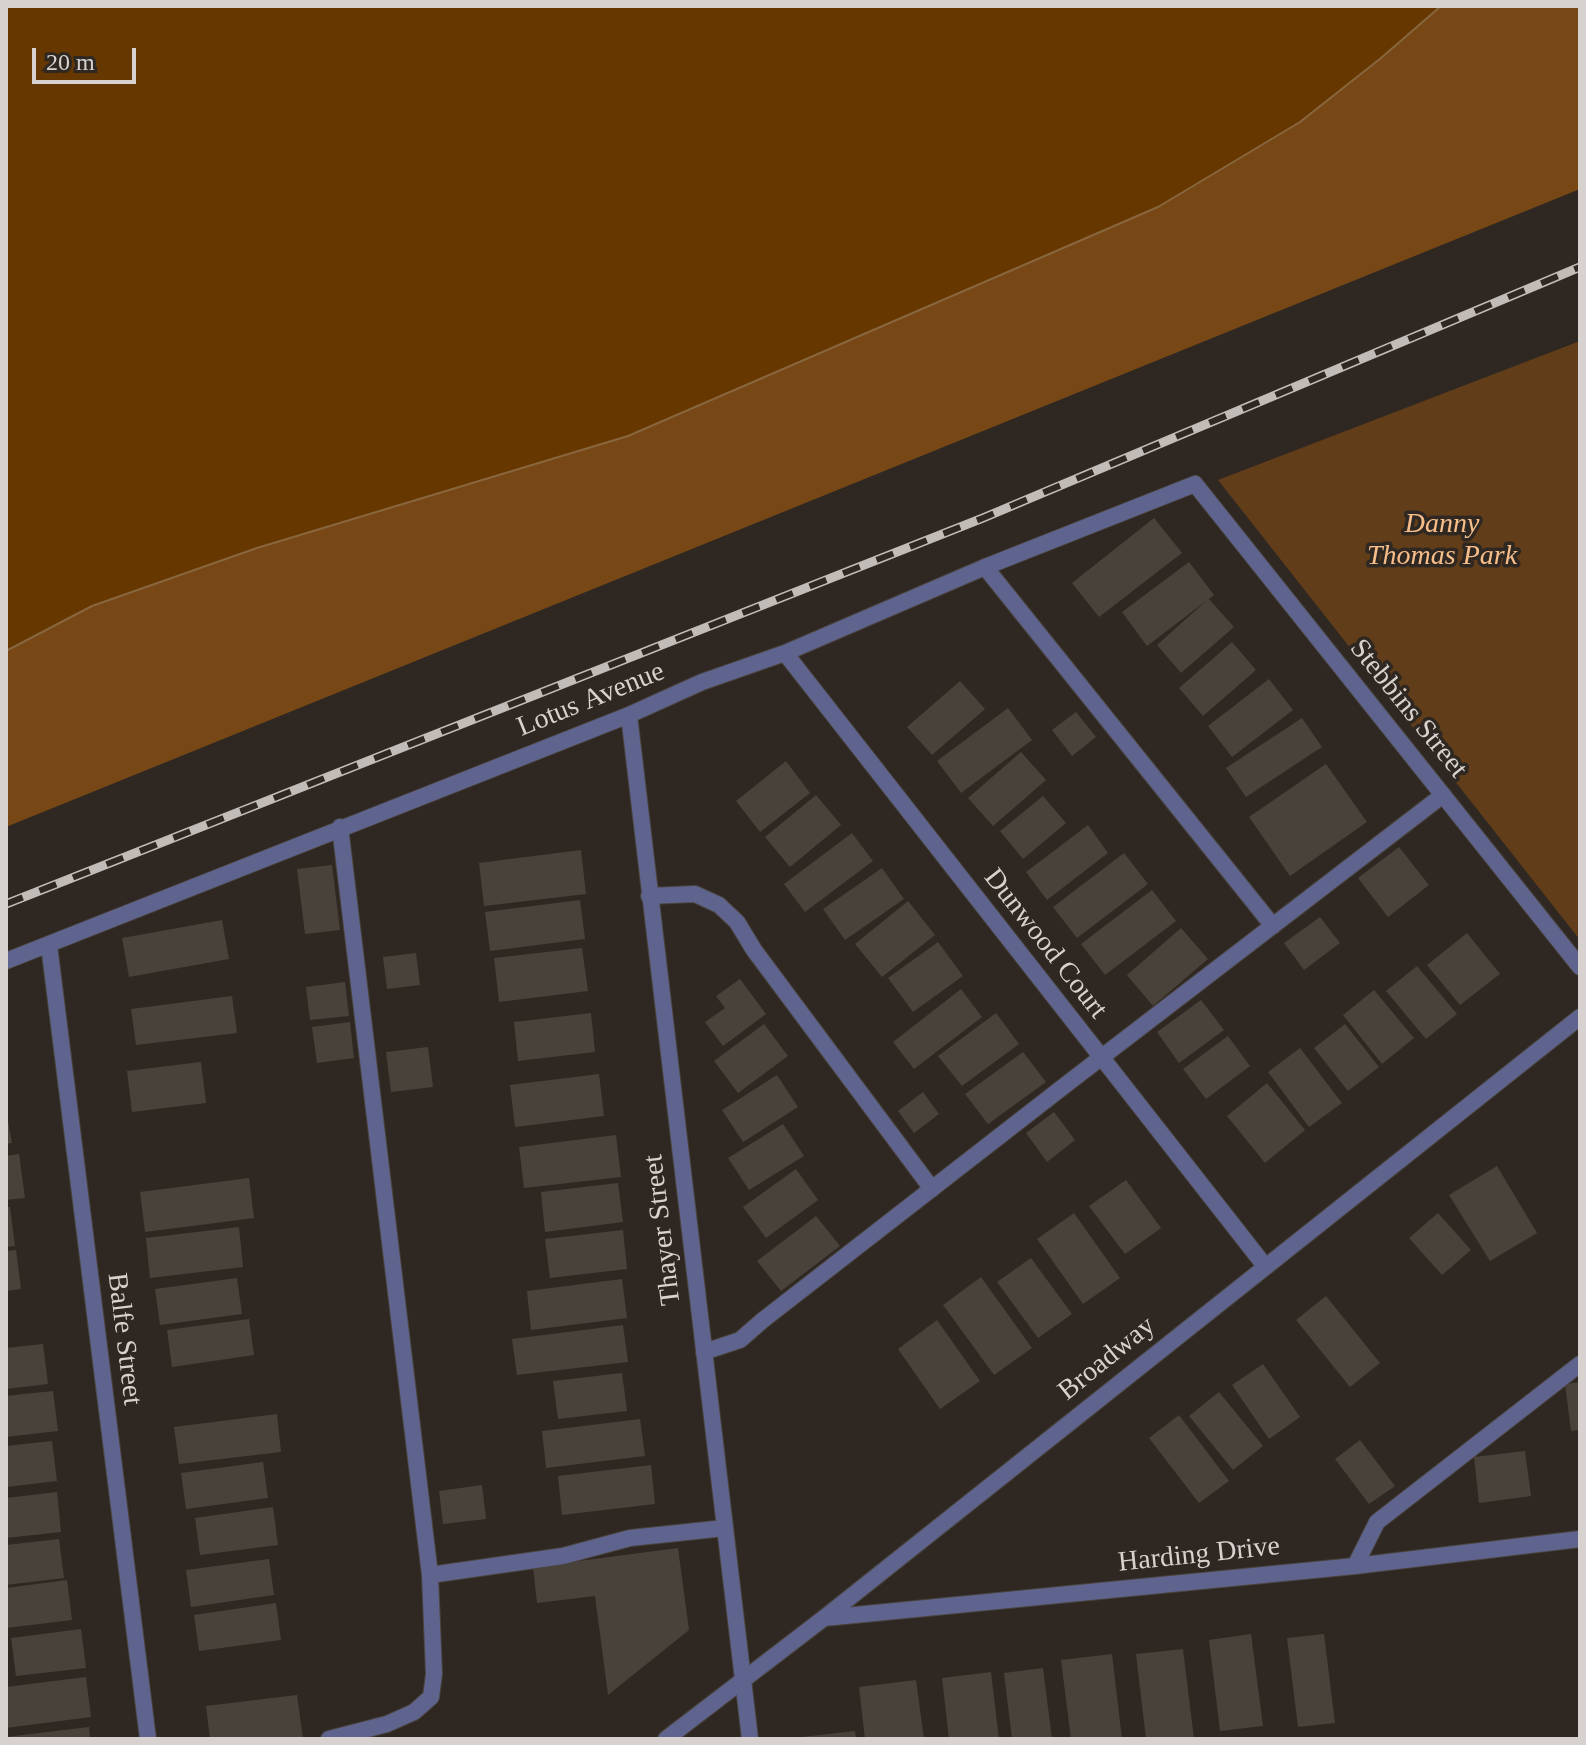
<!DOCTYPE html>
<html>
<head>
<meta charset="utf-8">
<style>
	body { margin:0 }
	#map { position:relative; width:1586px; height:1745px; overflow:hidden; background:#2f2822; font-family:Georgia,serif }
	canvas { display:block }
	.frame { position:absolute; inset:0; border:8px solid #d7d2cf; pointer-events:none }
	.scale { position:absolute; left:32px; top:48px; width:104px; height:36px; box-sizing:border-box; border:4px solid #d7d2cf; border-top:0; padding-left:10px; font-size:24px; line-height:28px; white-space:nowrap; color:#d7d2cf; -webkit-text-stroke:6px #2f2822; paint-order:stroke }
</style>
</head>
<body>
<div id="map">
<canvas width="1586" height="1745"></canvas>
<div class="frame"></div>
<div class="scale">20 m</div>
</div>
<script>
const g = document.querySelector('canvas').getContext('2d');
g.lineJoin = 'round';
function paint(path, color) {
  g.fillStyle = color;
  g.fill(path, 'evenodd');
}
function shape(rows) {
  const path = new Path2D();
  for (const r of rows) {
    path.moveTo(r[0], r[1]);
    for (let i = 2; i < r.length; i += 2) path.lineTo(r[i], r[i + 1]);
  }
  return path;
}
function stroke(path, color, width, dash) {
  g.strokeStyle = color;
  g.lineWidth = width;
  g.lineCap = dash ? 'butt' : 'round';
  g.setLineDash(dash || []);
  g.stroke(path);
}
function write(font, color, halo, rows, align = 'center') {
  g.font = font + ' Georgia,serif';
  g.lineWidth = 7;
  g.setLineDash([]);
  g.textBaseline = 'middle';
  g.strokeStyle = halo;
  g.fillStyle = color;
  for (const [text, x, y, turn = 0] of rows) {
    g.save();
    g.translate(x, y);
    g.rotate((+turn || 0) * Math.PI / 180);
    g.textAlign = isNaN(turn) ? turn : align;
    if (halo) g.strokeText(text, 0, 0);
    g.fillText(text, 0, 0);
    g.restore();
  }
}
paint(shape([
	[1580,341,1580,940,1218,480]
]), '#613d19');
paint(shape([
	[1441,6,1580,6,1580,189,6,827,6,651,92,606,257,548,628,436,1158,207,1300,122,1381,58]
]), '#774816');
const water = shape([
	[6,6,1441,6,1381,58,1300,122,1158,207,628,436,257,548,92,606,6,651,6,6]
]);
paint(water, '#663800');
stroke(water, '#88663e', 2);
paint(shape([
	[1154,518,1182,553,1099,617,1072,583],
	[1189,562,1214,595,1209,599,1234,627,1181,673,1157,645,1206,601,1147,646,1122,612],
	[1232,642,1256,670,1203,716,1179,688],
	[1269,679,1293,710,1232,757,1208,726],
	[960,681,985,709,932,755,907,727],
	[1008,708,1032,740,961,793,937,761],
	[1076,712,1096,737,1072,756,1052,730],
	[1302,718,1322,747,1246,797,1226,768],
	[1021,752,1046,780,993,826,968,798],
	[786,761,810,793,760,832,736,801],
	[1326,764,1367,822,1290,876,1249,817],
	[816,795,841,825,790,867,765,837],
	[1043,796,1066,823,1023,859,1000,831],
	[1088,825,1108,853,1047,900,1026,872],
	[852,833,873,861,805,912,784,884],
	[1399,847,1429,885,1388,917,1358,878],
	[581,850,586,894,484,906,479,863],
	[1124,853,1148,884,1077,938,1053,907],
	[332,865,340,930,305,934,297,869],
	[882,868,904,899,845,940,823,909],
	[1152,890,1176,921,1105,975,1081,944],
	[580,900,585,939,490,951,485,912],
	[908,901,935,935,882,977,855,944],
	[1320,917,1340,943,1304,970,1284,943],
	[222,920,229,959,129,977,122,938],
	[1181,928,1208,959,1153,1006,1127,975],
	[1467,933,1500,974,1460,1005,1427,965],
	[938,942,963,976,913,1012,888,978],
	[582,948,588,991,499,1002,494,958],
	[416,953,420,985,387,989,383,957],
	[1417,966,1457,1014,1426,1039,1386,991],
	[740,979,766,1014,723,1046,705,1022,725,1008,716,996],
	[345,982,349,1016,310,1020,306,987],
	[961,989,982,1017,914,1069,893,1042],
	[1374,990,1414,1038,1382,1064,1343,1015],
	[232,996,237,1033,136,1045,131,1009],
	[1201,1000,1224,1030,1179,1063,1157,1032],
	[591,1013,595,1052,518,1061,514,1022],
	[996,1013,1019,1044,962,1086,938,1056],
	[350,1022,354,1058,317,1063,312,1027],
	[764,1024,788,1056,738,1093,714,1061],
	[1345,1024,1379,1067,1348,1091,1314,1048],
	[1228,1036,1250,1066,1206,1099,1183,1069],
	[428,1047,433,1087,391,1092,386,1052],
	[1300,1048,1342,1103,1309,1127,1268,1072],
	[1023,1052,1046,1082,988,1124,965,1094],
	[201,1062,206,1103,132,1112,127,1071],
	[599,1074,604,1116,515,1127,510,1085],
	[777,1075,798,1107,743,1142,722,1110],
	[1267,1083,1305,1130,1265,1163,1227,1116],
	[923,1092,939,1114,914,1133,898,1111],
	[6,1110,12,1143,6,1144],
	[1054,1112,1075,1140,1047,1162,1026,1133],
	[783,1124,804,1156,749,1190,728,1158],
	[616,1135,621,1177,524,1188,519,1147],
	[19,1154,25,1198,6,1200,6,1156],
	[1497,1166,1537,1233,1490,1261,1449,1195],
	[796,1169,818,1200,766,1238,743,1207],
	[249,1178,254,1218,145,1232,140,1192],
	[1126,1180,1161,1228,1125,1254,1089,1206],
	[618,1183,623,1222,545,1232,541,1192],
	[6,1207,10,1207,15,1246,6,1247],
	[1074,1213,1120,1278,1083,1304,1037,1239],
	[1438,1213,1471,1250,1442,1275,1409,1238],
	[816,1216,840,1246,781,1291,757,1261],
	[239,1227,243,1267,150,1278,146,1238],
	[623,1230,627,1269,550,1278,545,1239],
	[16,1250,21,1289,6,1291,6,1251],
	[1031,1258,1072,1314,1038,1338,997,1282],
	[981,1277,1032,1348,994,1375,943,1305],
	[237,1278,242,1314,160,1325,155,1289],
	[622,1279,627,1318,531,1330,527,1291],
	[1326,1296,1380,1363,1350,1387,1296,1320],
	[249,1319,254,1355,172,1367,167,1330],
	[937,1320,980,1381,940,1409,898,1349],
	[623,1325,628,1362,517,1375,512,1339],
	[43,1344,48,1384,6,1389,6,1348],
	[1263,1364,1300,1417,1269,1439,1232,1385],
	[622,1373,627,1411,558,1419,553,1381],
	[1580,1382,1580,1430,1571,1431,1565,1384],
	[53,1391,58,1431,6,1437,6,1396],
	[1219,1392,1263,1446,1233,1470,1189,1416],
	[277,1414,281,1452,179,1464,174,1427],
	[1179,1415,1229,1481,1199,1503,1149,1438],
	[640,1419,645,1456,546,1468,542,1431],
	[1360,1440,1395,1486,1369,1504,1335,1459],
	[52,1441,57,1481,6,1487,6,1446],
	[1525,1451,1531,1496,1479,1503,1474,1457],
	[263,1462,268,1498,186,1509,181,1473],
	[651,1465,655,1504,562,1515,558,1476],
	[482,1485,486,1519,443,1524,439,1491],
	[57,1492,61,1532,6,1538,6,1498],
	[273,1507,278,1545,200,1555,195,1518],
	[59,1539,64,1578,6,1585,6,1545],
	[678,1548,689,1630,608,1695,595,1596,537,1603,533,1567],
	[269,1559,274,1595,191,1607,186,1570],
	[67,1580,72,1620,6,1628,6,1588],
	[276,1603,281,1640,199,1651,194,1615],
	[81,1629,86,1668,16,1676,11,1638],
	[1251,1634,1263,1726,1220,1731,1209,1640],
	[1324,1634,1335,1723,1298,1727,1287,1638],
	[1183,1649,1194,1739,1146,1739,1136,1654],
	[1112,1654,1122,1739,1071,1739,1061,1660],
	[1043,1668,1052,1739,1012,1739,1004,1673],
	[991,1672,999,1739,949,1739,942,1678],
	[86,1677,91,1717,6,1728,6,1687],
	[916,1680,924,1739,865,1739,859,1687],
	[297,1695,303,1738,210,1739,206,1706],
	[89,1727,90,1739,6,1739,6,1737],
	[855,1731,856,1739,802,1739,802,1737]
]), '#49423b');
const service = shape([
	[985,567,1273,926],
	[649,896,695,894,719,905,737,922,754,950,932,1189],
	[704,1352,740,1340,763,1320,1068,1083,1443,795],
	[1355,1566,1377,1522,1580,1364],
	[430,1575,563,1556,630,1538,725,1528],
	[329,1739,387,1724,414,1712,431,1697,434,1674,430,1575,340,827]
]);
const minor = shape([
	[785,653,1265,1266],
	[629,715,750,1739],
	[49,945,148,1739],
	[6,961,629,715,702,682,785,653,985,567,1195,484,1580,967],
	[824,1618,1355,1566,1580,1539]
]);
const tertiary = shape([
	[666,1739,824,1618,1580,1017]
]);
stroke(service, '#4a433e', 18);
stroke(minor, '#4a433e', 18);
stroke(tertiary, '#4a433e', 18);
stroke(service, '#5e648e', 16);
stroke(minor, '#5e648e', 16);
stroke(tertiary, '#5e648e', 16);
const rail = shape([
	[6,904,983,518,1580,267]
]);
stroke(rail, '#c1bcb8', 9);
stroke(rail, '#2f2822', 6, [18]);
write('italic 28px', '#f8be8a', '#2f2822', [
	["Danny",1442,525],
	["Thomas Park",1442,557]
]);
write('28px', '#d7d2cf', '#2f2822', [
	["Lotus Avenue",591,700,-22],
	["Stebbins Street",1408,709,51],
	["Dunwood Court",1045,944,52],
	["Thayer Street",663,1230,-97],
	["Balfe Street",124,1339,83],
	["Broadway",1107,1359,-39],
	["Harding Drive",1199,1555,-6]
]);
</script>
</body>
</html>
